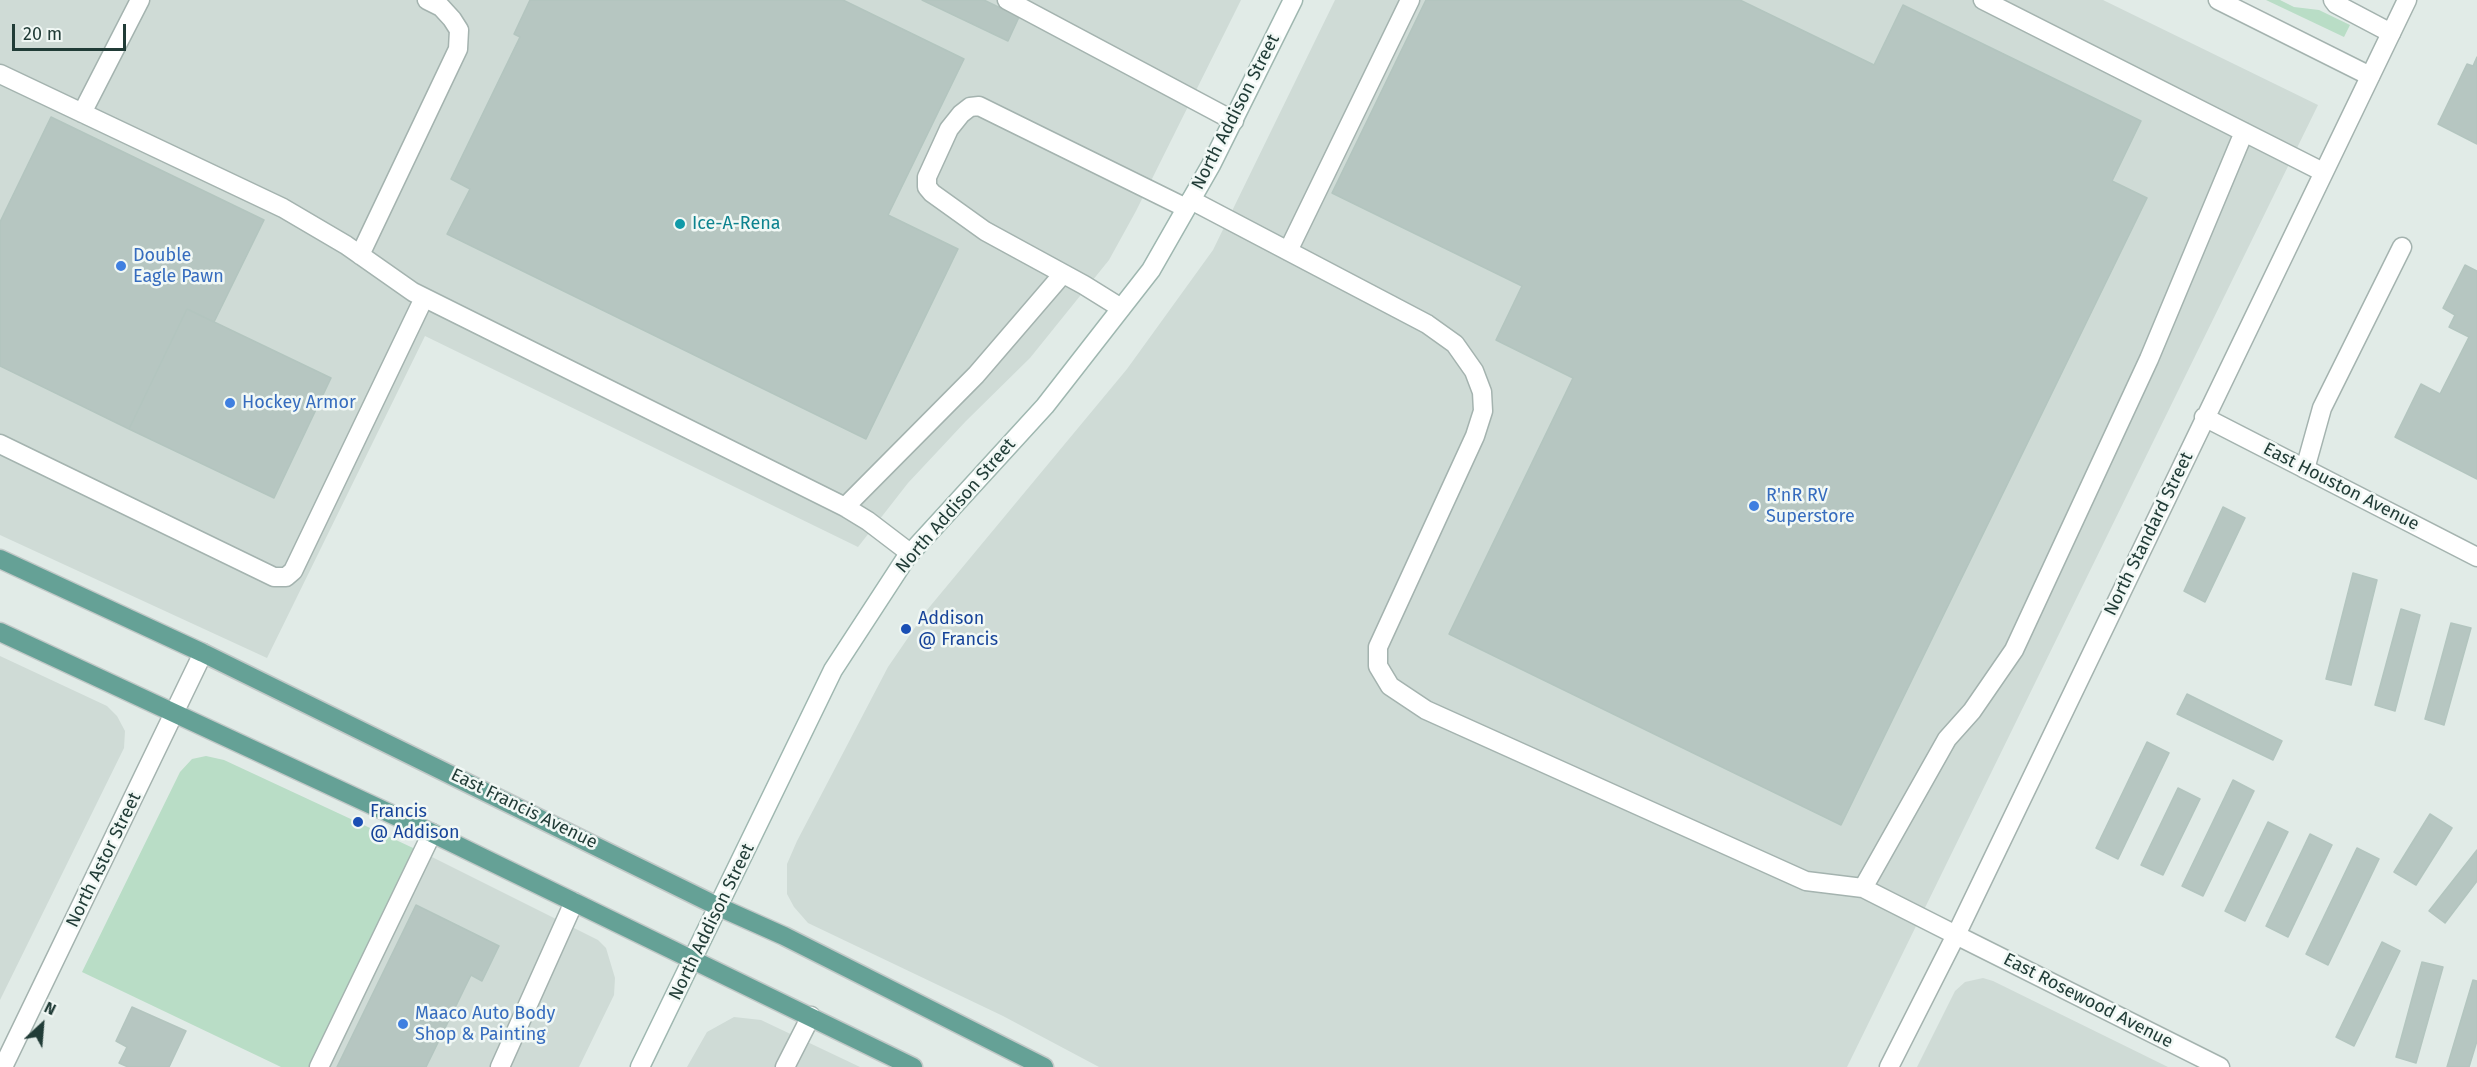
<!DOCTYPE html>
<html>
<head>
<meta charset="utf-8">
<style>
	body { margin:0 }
	#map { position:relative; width:2477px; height:1067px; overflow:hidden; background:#e1ebe7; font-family:"Fira Sans",sans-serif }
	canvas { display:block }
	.north { position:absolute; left:12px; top:995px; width:60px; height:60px; -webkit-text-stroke:4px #f1f8f5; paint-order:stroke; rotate:26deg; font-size:16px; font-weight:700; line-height:24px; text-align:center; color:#213c37 }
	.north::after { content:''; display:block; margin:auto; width:21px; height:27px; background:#213c37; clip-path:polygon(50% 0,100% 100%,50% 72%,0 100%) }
	.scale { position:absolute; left:12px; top:24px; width:114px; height:27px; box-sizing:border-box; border:3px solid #213c37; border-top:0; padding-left:8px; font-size:18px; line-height:21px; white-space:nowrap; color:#213c37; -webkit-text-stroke:4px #f1f8f5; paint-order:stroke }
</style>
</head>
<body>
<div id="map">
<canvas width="2477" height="1067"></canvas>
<div class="north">N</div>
<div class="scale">20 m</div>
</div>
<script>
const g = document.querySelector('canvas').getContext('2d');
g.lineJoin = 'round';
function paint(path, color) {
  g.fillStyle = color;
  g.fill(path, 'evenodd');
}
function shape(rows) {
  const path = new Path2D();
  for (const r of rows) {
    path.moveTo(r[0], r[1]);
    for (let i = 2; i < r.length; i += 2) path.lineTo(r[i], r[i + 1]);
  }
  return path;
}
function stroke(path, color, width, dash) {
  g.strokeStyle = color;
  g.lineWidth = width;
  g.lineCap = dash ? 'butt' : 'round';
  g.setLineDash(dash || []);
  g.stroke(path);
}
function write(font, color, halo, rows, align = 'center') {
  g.font = font + ' "Fira Sans",sans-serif';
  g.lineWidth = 5;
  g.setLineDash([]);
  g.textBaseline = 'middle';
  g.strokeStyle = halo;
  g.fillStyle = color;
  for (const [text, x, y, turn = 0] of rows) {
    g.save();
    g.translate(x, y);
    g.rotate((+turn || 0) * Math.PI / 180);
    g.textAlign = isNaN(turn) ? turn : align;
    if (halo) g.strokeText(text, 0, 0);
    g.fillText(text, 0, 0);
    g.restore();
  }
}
paint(shape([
	[0,0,1241,0,1136,211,1109,260,1030,358,966,421,908,483,858,547,425,336,267,658,0,535],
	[1335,0,2103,0,2318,105,1847,1067,1099,1067,1003,1016,808,923,794,907,787,894,787,864,797,841,888,667,927,610,1127,369,1213,250],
	[0,656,107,706,117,716,125,731,124,748,0,1000],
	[426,854,598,940,606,948,615,978,614,995,579,1067,328,1067],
	[1983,978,1993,981,2168,1067,1917,1067,1955,991,1965,982],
	[734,1017,761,1020,860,1067,687,1067,707,1032]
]), '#cfdbd6');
paint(shape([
	[2266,0,2280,0,2294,7,2319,10,2350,25,2344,37],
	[206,756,224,760,426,854,328,1067,281,1067,82,972,180,772,192,759]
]), '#b9ddc6');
const building = shape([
	[530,0,843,0,964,59,888,215,958,249,866,439,447,234,470,189,451,179,520,37,514,34,530,0],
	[922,0,984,0,1019,17,1008,41,922,0],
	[1426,0,1740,0,1874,65,1903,5,2141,121,2112,181,2147,198,1841,825,1449,634,1573,378,1496,340,1522,286,1332,193,1426,0],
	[2477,57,2477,144,2438,124,2467,64,2473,66,2477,57],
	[51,117,264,220,214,322,187,309,129,429,0,366,0,222,51,117],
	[2465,265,2477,271,2477,479,2395,437,2421,384,2440,394,2469,337,2449,327,2455,315,2443,308,2465,265],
	[187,309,331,378,274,498,129,429,187,309],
	[2223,507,2245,518,2205,602,2184,591,2223,507],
	[2353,573,2377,580,2351,685,2326,679,2353,573],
	[2401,609,2420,615,2395,711,2375,705,2401,609],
	[2451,623,2471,628,2444,725,2425,719,2451,623],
	[2187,694,2282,741,2273,760,2177,714,2187,694],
	[2147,742,2169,753,2118,859,2096,848,2147,742],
	[2233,780,2254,791,2203,896,2182,886,2233,780],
	[2178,788,2200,799,2163,875,2141,865,2178,788],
	[2430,814,2452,828,2416,885,2394,872,2430,814],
	[2268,822,2288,832,2245,921,2225,911,2268,822],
	[2310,834,2332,845,2288,937,2266,926,2310,834],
	[2357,848,2379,859,2328,965,2306,954,2357,848],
	[2477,850,2477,881,2445,923,2429,911,2477,850],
	[416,905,499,946,482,981,471,975,426,1067,337,1067,416,905],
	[2382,942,2400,951,2354,1046,2336,1037,2382,942],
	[2422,962,2443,967,2416,1063,2396,1057,2422,962],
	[2473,980,2477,981,2477,1041,2469,1067,2447,1067,2473,980],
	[132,1007,186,1031,169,1067,128,1067,119,1063,127,1047,116,1041,132,1007]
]);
paint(building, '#b6c6c1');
stroke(building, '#b3c5bf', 1.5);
const lane = shape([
	[1007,0,1234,121],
	[1983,0,2323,172],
	[2218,0,2370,76],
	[2333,0,2336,4,2391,33],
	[0,74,283,208,346,245,413,292,845,507,868,521,910,553],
	[82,113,140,0],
	[1191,200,1427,324,1455,344,1474,371,1482,392,1483,411,1475,436,1378,647,1378,666,1390,686,1426,710,1806,881,1863,888,1956,935],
	[1288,251,1410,0],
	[360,255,458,49,459,30,452,19,441,7,427,0],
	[1121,308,1084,285,985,231,932,193,927,187,927,177,949,129,961,114,970,107,979,106,1186,208],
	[0,444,274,577,286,577,293,571,424,298],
	[2305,469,2322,408,2402,247],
	[845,507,976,375,1062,275],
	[1863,888,1947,739,1972,711,2014,650,2149,359,2244,132],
	[319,1067,432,833],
	[500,1067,574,902],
	[785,1067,811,1016]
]);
const street = shape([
	[2204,417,2477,557],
	[1956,935,2220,1067],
	[3,1067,203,653],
	[1889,1067,1956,935,2407,0]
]);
const secondary = shape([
	[640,1067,833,670,906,558,1045,406,1151,270,1211,165,1293,0]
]);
const primary = shape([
	[0,559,203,653,719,907,784,936,1044,1067],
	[0,632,432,833,913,1067]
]);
stroke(lane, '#a4b3af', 21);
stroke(street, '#a4b3af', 21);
stroke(secondary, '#9fb7b0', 21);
stroke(primary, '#c1c8c7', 21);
stroke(lane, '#fff', 18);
stroke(street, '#fff', 18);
stroke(secondary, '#fff', 18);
stroke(primary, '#65a196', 18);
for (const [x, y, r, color] of [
	[680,224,6,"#0f9aa8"],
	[121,266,6,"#3f7fe0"],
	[230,403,6,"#3f7fe0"],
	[1754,506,6,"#3f7fe0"],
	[906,629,6,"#1a4fb4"],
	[358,822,6,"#1a4fb4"],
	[403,1024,6,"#3f7fe0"]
]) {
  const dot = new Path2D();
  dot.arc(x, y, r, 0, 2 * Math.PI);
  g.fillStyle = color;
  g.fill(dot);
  stroke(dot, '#f1f8f5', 2);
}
write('18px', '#213c37', '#f1f8f5', [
	["North Addison Street",1236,112,-63],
	["East Houston Avenue",2341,487,27],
	["North Addison Street",956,506,-49],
	["North Standard Street",2149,534,-64],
	["East Francis Avenue",524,809,26],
	["North Astor Street",104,860,-64],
	["North Addison Street",712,922,-64],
	["East Rosewood Avenue",2088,1001,27]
]);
write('18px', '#0d838f', '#f1f8f5', [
	["Ice-A-Rena",692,224]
], 'left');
write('18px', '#366cbe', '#f1f8f5', [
	["Double",133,256],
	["Eagle Pawn",133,277],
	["Hockey Armor",242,403],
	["R'nR RV",1766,496],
	["Superstore",1766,517],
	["Maaco Auto Body",415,1014],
	["Shop & Painting",415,1035]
], 'left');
write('18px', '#164399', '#f1f8f5', [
	["Addison",918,619],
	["@ Francis",918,640],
	["Francis",370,812],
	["@ Addison",370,833]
], 'left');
</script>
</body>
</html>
